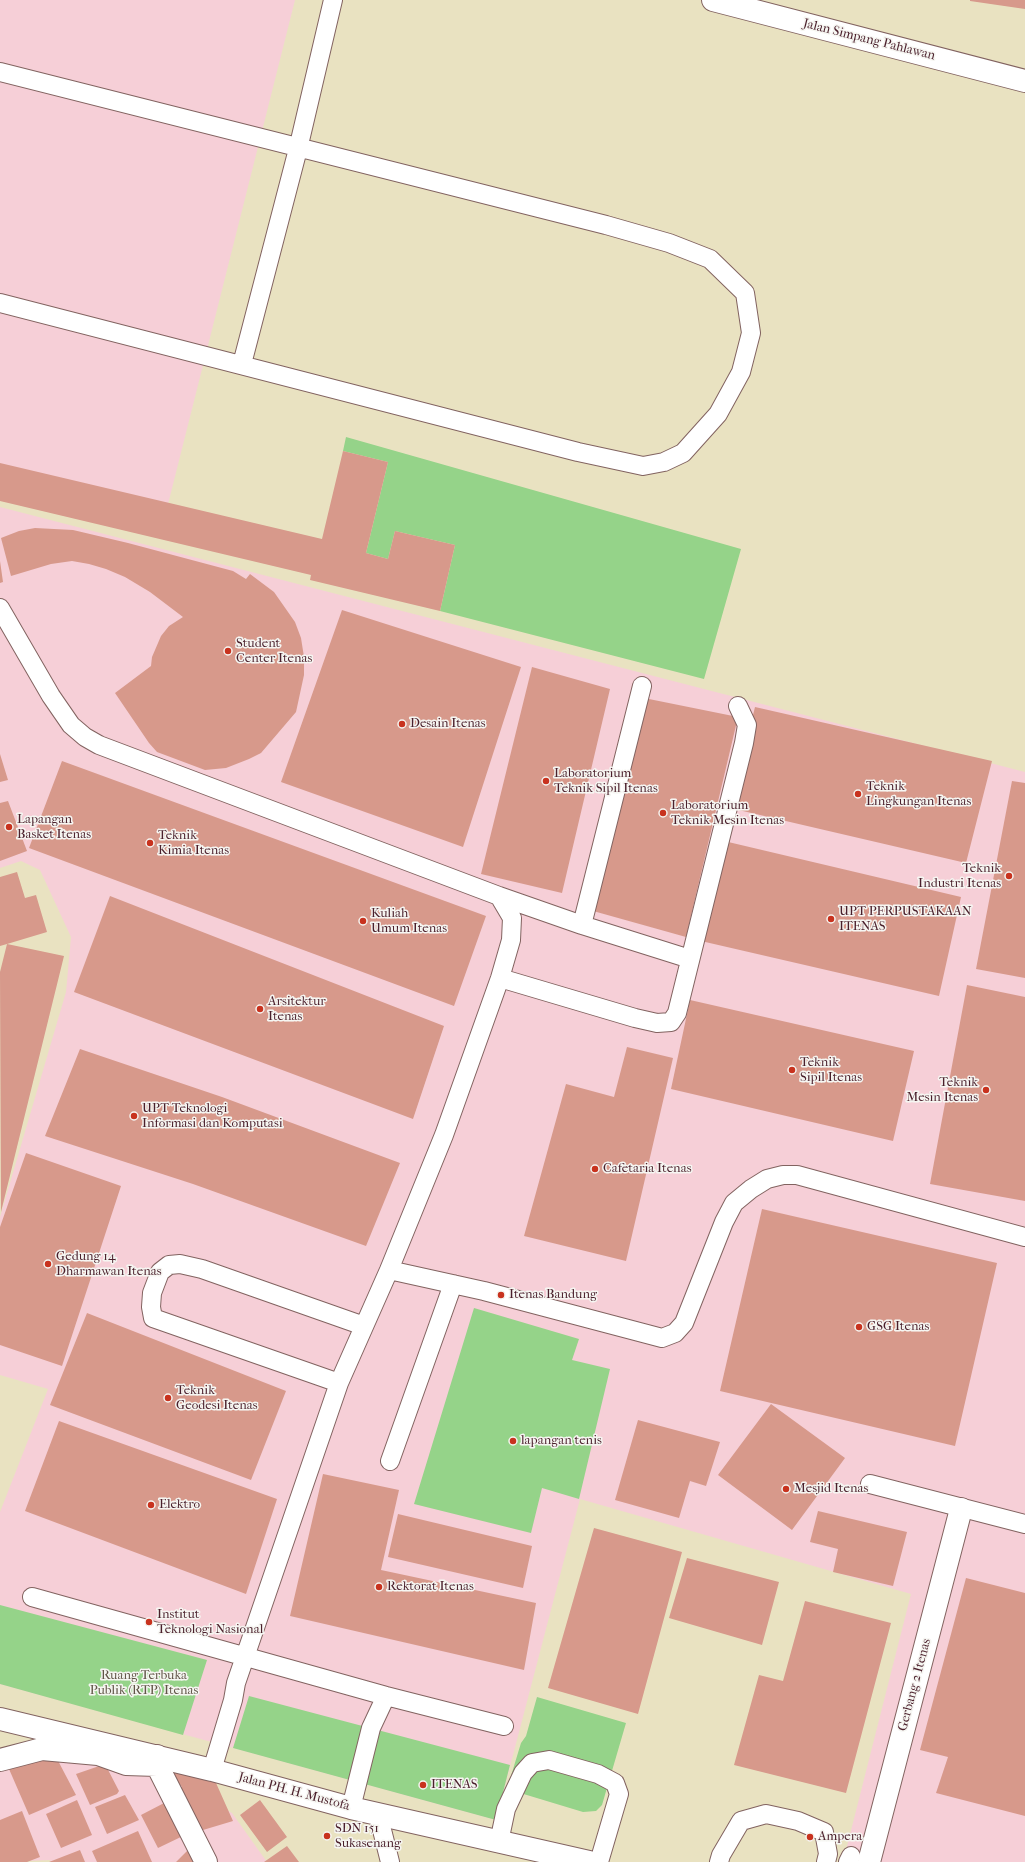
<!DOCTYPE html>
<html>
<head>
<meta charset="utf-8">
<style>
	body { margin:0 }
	canvas { display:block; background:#e9e2c1 }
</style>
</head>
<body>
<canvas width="1025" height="1862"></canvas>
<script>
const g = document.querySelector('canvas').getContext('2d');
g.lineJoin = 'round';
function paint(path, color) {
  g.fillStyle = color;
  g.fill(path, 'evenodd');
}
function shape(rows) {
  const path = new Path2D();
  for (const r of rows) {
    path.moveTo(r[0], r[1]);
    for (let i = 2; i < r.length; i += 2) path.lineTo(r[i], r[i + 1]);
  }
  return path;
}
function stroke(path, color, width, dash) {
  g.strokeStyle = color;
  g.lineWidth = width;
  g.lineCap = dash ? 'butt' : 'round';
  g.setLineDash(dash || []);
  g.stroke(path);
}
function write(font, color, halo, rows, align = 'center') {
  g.font = font + ' "IM FELL French Canon",serif';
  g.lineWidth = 3;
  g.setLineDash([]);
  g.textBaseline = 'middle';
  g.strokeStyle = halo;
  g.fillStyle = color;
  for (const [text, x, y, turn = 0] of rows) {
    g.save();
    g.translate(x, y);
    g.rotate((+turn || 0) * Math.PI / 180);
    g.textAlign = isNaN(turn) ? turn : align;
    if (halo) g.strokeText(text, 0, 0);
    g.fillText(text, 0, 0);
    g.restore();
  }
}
paint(shape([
	[0,0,295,0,162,528,0,488],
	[0,507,1025,772,1025,1862,843,1862,911,1594,580,1499,496,1820,0,1684,0,1512,48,1389,0,1375,0,1217,66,992,71,937,40,870,21,861,0,868],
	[0,1749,161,1774,232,1813,267,1862,51,1862,50,1860,0,1862]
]), '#f6cfd7');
paint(shape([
	[346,437,741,549,704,679,440,611,455,545,395,531,388,559,366,553,388,462,343,451],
	[474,1308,579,1339,572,1360,610,1369,579,1499,542,1488,531,1533,414,1504],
	[0,1605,207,1660,183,1735,0,1684],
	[249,1696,510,1765,496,1820,233,1748],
	[537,1697,626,1723,602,1805,596,1811,583,1812,507,1789,521,1743,526,1736]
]), '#95d389');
paint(shape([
	[970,0,1025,0,1025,9,970,1],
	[343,451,388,462,366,553,388,559,395,531,455,545,440,611,310,580,311,575,0,501,0,463,322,539],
	[35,528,73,530,128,543,233,571,246,579,250,574,274,592,295,622,301,638,304,657,304,675,296,712,261,753,249,759,226,768,205,770,157,752,149,743,115,693,151,666,152,657,161,636,169,626,183,617,150,592,125,577,106,569,89,564,72,561,51,564,11,576,1,538,19,531],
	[0,561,3,582,0,583],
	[342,610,521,667,463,847,281,782],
	[532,667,610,689,562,893,481,874],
	[639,697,738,717,686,937,586,909],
	[755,707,992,761,966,863,730,808],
	[0,754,8,780,0,782],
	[62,761,486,916,454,1006,29,848],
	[1012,781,1025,783,1025,978,976,969],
	[8,801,27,851,0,861,0,803],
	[724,841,961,897,939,996,701,941],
	[17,872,25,898,36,895,47,932,7,944,64,956,1,1212,0,972,7,944,0,946,0,877],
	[110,896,444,1026,413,1119,74,992],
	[967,985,1025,997,1025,1201,930,1184],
	[690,1000,914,1051,893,1141,671,1089],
	[627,1047,673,1058,626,1261,524,1236,566,1084,614,1097],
	[80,1049,222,1097,400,1163,366,1246,193,1184,45,1136],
	[26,1153,121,1186,62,1366,0,1345,0,1227],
	[762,1209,997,1263,955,1446,720,1391],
	[87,1313,286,1391,251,1480,50,1405],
	[771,1404,845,1458,792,1530,718,1475],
	[638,1420,720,1442,706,1486,690,1481,679,1518,615,1500],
	[59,1421,277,1499,246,1594,25,1511],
	[323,1474,399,1490,381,1570,536,1603,524,1670,290,1616],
	[818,1511,907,1532,893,1586,833,1572,838,1549,810,1542],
	[398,1514,532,1546,523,1588,388,1557],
	[594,1528,682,1552,638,1714,548,1688],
	[687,1558,779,1582,762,1645,669,1618],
	[966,1578,1025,1593,1025,1816,936,1793,948,1757,920,1750],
	[805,1601,891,1623,846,1793,734,1765,759,1675,783,1681],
	[55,1755,76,1795,29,1815,9,1769],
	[105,1764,119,1791,117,1794,90,1805,76,1774],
	[167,1768,212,1774,233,1821,203,1830,176,1790,182,1787],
	[125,1795,139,1820,107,1834,95,1807],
	[77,1800,92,1835,61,1848,46,1814],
	[260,1800,287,1837,267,1852,240,1815],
	[168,1801,185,1835,158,1848,141,1815],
	[22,1811,40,1857,27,1862,0,1862,0,1820],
	[138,1831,152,1862,97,1862,92,1851],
	[287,1846,299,1862,264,1862],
	[190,1848,196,1862,176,1862],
	[80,1850,85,1862,49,1862]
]), '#d7998b');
const service = shape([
	[0,72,606,225,669,243,710,259,745,293,751,333,741,372,718,414,683,453,664,462,643,466,578,452,0,303],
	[242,364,298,149,333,0],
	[0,608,51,696,71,725,85,737,99,745,499,896,512,918,511,940,500,978,444,1135,389,1270,339,1383,236,1683,233,1700,212,1770],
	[499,896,582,925,690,959],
	[582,925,642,686],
	[500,978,635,1018,657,1023,671,1022,677,1013,744,743,747,725,738,706],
	[389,1270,484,1291,662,1338,675,1333,684,1323,724,1222,734,1203,751,1189,767,1179,783,1175,797,1175,1025,1237],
	[339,1383,153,1318,151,1307,152,1293,160,1272,169,1265,180,1264,202,1269,364,1326],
	[390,1461,453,1284],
	[870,1484,1025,1524],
	[32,1597,386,1696,504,1726],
	[351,1808,371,1728,386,1696],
	[378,1814,390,1862],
	[499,1842,506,1809,523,1773,532,1763,549,1760,598,1774,615,1783,619,1794,599,1862],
	[719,1862,721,1855,741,1821,766,1814,798,1821,824,1832,828,1854,826,1862],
	[848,1862,851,1856]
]);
const minor = shape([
	[713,0,1025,81],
	[157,1756,157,1765,206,1862],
	[0,1760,42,1749,98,1754,126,1764,157,1765],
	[869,1862,961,1509]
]);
const trunk = shape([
	[0,1719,212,1770,351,1808,589,1862]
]);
stroke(service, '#826360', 20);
stroke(minor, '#826360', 24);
stroke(trunk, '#826360', 24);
stroke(service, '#fff', 18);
stroke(minor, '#fff', 22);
stroke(trunk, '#fff', 22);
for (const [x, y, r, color] of [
	[228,651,4,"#c8321e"],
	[402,724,4,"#c8321e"],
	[546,781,4,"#c8321e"],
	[858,794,4,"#c8321e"],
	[663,813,4,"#c8321e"],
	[9,827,4,"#c8321e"],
	[150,843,4,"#c8321e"],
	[1009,876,4,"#c8321e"],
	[831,919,4,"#c8321e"],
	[363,921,4,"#c8321e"],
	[260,1009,4,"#c8321e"],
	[792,1070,4,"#c8321e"],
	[986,1090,4,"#c8321e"],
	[134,1116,4,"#c8321e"],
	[595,1169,4,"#c8321e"],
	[48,1264,4,"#c8321e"],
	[501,1295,4,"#c8321e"],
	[859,1327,4,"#c8321e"],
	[168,1398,4,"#c8321e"],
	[513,1441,4,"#c8321e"],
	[786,1489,4,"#c8321e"],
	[151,1505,4,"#c8321e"],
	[379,1587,4,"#c8321e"],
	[149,1622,4,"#c8321e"],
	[423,1785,4,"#c8321e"],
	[327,1836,4,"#c8321e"],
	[810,1837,4,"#c8321e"]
]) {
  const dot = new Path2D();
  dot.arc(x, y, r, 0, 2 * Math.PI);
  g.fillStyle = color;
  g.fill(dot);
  stroke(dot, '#f6f6f2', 1.5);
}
write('13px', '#4a1f2b', '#f6f6f2', [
	["Jalan Simpang Pahlawan",869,40,14],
	["Gerbang 2 Itenas",915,1685,-75],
	["Jalan PH. H. Mustofa",294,1792,15]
]);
write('13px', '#4a1f2b', '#f6f6f2', [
	["Student",236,644],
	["Center Itenas",236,659],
	["Desain Itenas",410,724],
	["Laboratorium",554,774],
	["Teknik Sipil Itenas",554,789],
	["Teknik",866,787],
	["Lingkungan Itenas",866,802],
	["Laboratorium",671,806],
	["Teknik Mesin Itenas",671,821],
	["Lapangan",17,820],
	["Basket Itenas",17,835],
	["Teknik",158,836],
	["Kimia Itenas",158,851],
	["Teknik",1001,869,"right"],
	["Industri Itenas",1001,884,"right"],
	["UPT PERPUSTAKAAN",839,912],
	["ITENAS",839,927],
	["Kuliah",371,914],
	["Umum Itenas",371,929],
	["Arsitektur",268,1002],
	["Itenas",268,1017],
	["Teknik",800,1063],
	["Sipil Itenas",800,1078],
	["Teknik",978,1083,"right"],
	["Mesin Itenas",978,1098,"right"],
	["UPT Teknologi",142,1109],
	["Informasi dan Komputasi",142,1124],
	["Cafetaria Itenas",603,1169],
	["Gedung 14",56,1257],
	["Dharmawan Itenas",56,1272],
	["Itenas Bandung",509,1295],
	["GSG Itenas",867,1327],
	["Teknik",176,1391],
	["Geodesi Itenas",176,1406],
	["lapangan tenis",521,1441],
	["Mesjid Itenas",794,1489],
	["Elektro",159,1505],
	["Rektorat Itenas",387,1587],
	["Institut",157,1615],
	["Teknologi Nasional",157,1630],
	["ITENAS",431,1785],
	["SDN 151",335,1829],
	["Sukasenang",335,1844],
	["Ampera",818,1837]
], 'left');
write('13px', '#605547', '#f6f6f2', [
	["Ruang Terbuka",144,1676],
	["Publik (RTP) Itenas",144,1691]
]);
</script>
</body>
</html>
